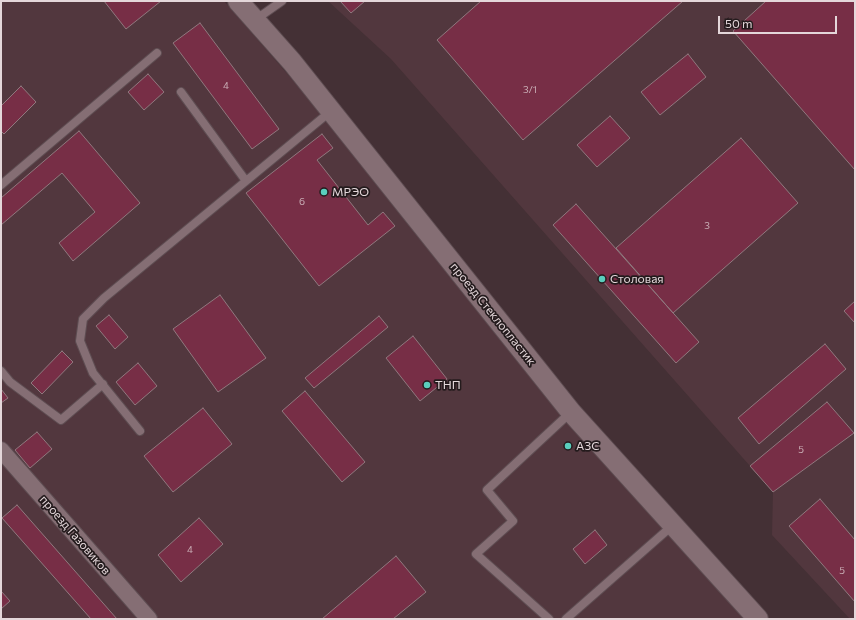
<!DOCTYPE html>
<html>
<head>
<meta charset="utf-8">
<style>
	body { margin:0 }
	#map { position:relative; width:856px; height:620px; overflow:hidden; background:#443035; font-family:Commissioner,sans-serif }
	canvas { display:block }
	.frame { position:absolute; inset:0; border:2px solid #e4d7da; pointer-events:none }
	.scale { position:absolute; left:718px; top:16px; width:119px; height:18px; box-sizing:border-box; border:2px solid #e4d7da; border-top:0; padding-left:5px; font-size:12px; line-height:14px; white-space:nowrap; color:#e4d7da; -webkit-text-stroke:3px #241b1d; paint-order:stroke }
</style>
</head>
<body>
<div id="map">
<canvas width="856" height="620"></canvas>
<div class="frame"></div>
<div class="scale">50 m</div>
</div>
<script>
const g = document.querySelector('canvas').getContext('2d');
g.lineJoin = 'round';
function paint(path, color) {
  g.fillStyle = color;
  g.fill(path, 'evenodd');
}
function shape(rows) {
  const path = new Path2D();
  for (const r of rows) {
    path.moveTo(r[0], r[1]);
    for (let i = 2; i < r.length; i += 2) path.lineTo(r[i], r[i + 1]);
  }
  return path;
}
function stroke(path, color, width, dash) {
  g.strokeStyle = color;
  g.lineWidth = width;
  g.lineCap = dash ? 'butt' : 'round';
  g.setLineDash(dash || []);
  g.stroke(path);
}
function write(font, color, halo, rows, align = 'center') {
  g.font = font + ' Commissioner,sans-serif';
  g.lineWidth = 3.5;
  g.setLineDash([]);
  g.textBaseline = 'middle';
  g.strokeStyle = halo;
  g.fillStyle = color;
  for (const [text, x, y, turn = 0] of rows) {
    g.save();
    g.translate(x, y);
    g.rotate((+turn || 0) * Math.PI / 180);
    g.textAlign = isNaN(turn) ? turn : align;
    if (halo) g.strokeText(text, 0, 0);
    g.fillText(text, 0, 0);
    g.restore();
  }
}
paint(shape([
	[1,1,224,1,323,115,747,619,1,619],
	[328,1,855,1,855,619,850,619,772,535,773,492,750,466,391,59]
]), '#52373e');
const building = shape([
	[104,1,161,1,126,29,104,1],
	[340,1,365,1,351,13,340,1],
	[481,1,683,1,523,140,437,40,481,1],
	[766,1,855,1,855,170,733,31,766,1],
	[200,23,279,129,252,149,173,43,200,23],
	[688,54,706,77,660,115,641,92,688,54],
	[148,74,164,92,144,110,128,92,148,74],
	[21,86,36,102,4,134,1,131,1,106,21,86],
	[610,116,630,138,597,167,577,145,610,116],
	[79,131,140,203,73,261,59,243,95,212,62,173,1,225,1,198,79,131],
	[322,134,333,148,317,160,368,225,383,212,395,226,319,286,246,193,322,134],
	[741,138,798,203,673,313,616,248,741,138],
	[576,204,699,342,676,363,553,225,576,204],
	[220,295,266,358,218,392,173,329,220,295],
	[855,301,855,323,844,311,855,301],
	[109,315,128,337,115,349,96,326,109,315],
	[379,316,388,327,314,388,305,378,379,316],
	[413,336,447,379,420,401,386,358,413,336],
	[825,344,846,369,759,444,738,418,825,344],
	[62,351,73,362,42,394,31,383,62,351],
	[138,363,157,386,135,405,116,382,138,363],
	[1,389,8,398,1,403,1,389],
	[305,391,365,462,342,482,282,411,305,391],
	[827,402,854,433,773,492,750,466,827,402],
	[203,408,232,444,173,492,144,456,203,408],
	[37,432,52,449,30,468,15,450,37,432],
	[820,499,855,540,855,602,789,526,820,499],
	[17,505,117,619,91,619,2,518,17,505],
	[199,518,223,544,181,582,158,555,199,518],
	[595,530,607,545,585,564,573,549,595,530],
	[396,556,426,592,393,619,322,619,396,556],
	[1,591,10,601,1,609,1,591]
]);
paint(building, '#772e46');
stroke(building, '#90787e', 1);
const service = shape([
	[255,20,282,1],
	[181,92,246,181],
	[1,185,157,53],
	[1,371,10,382,61,420,103,384],
	[140,431,93,373,80,341,83,319,104,298,331,111],
	[549,619,476,554,513,521,487,490,571,412],
	[566,619,673,525]
]);
const minor = shape([
	[1,450,149,619]
]);
const tertiary = shape([
	[238,1,292,62,571,412,758,619]
]);
stroke(service, '#5e4d52', 10);
stroke(minor, '#5e4d52', 18);
stroke(tertiary, '#5e4d52', 22);
stroke(service, '#856e74', 8);
stroke(minor, '#856e74', 16);
stroke(tertiary, '#856e74', 20);
for (const [x, y, r, color] of [
	[324,192,4,"#5acebd"],
	[602,279,4,"#5acebd"],
	[427,385,4,"#5acebd"],
	[568,446,4,"#5acebd"]
]) {
  const dot = new Path2D();
  dot.arc(x, y, r, 0, 2 * Math.PI);
  g.fillStyle = color;
  g.fill(dot);
  stroke(dot, '#241b1d', 1.5);
}
write('10px', '#c9adb5', null, [
	["4",226,86],
	["3/1",530,90],
	["6",302,202],
	["3",707,226],
	["5",801,450],
	["4",190,550],
	["5",842,571]
]);
write('12px', '#e4d7da', '#241b1d', [
	["МРЭО",332,192],
	["Столовая",610,279],
	["ТНП",435,385],
	["АЗС",576,446]
], 'left');
write('12px', '#e4d7da', '#241b1d', [
	["проезд Стеклопластик",493,314,51],
	["проезд Газовиков",75,535,49]
]);
</script>
</body>
</html>
